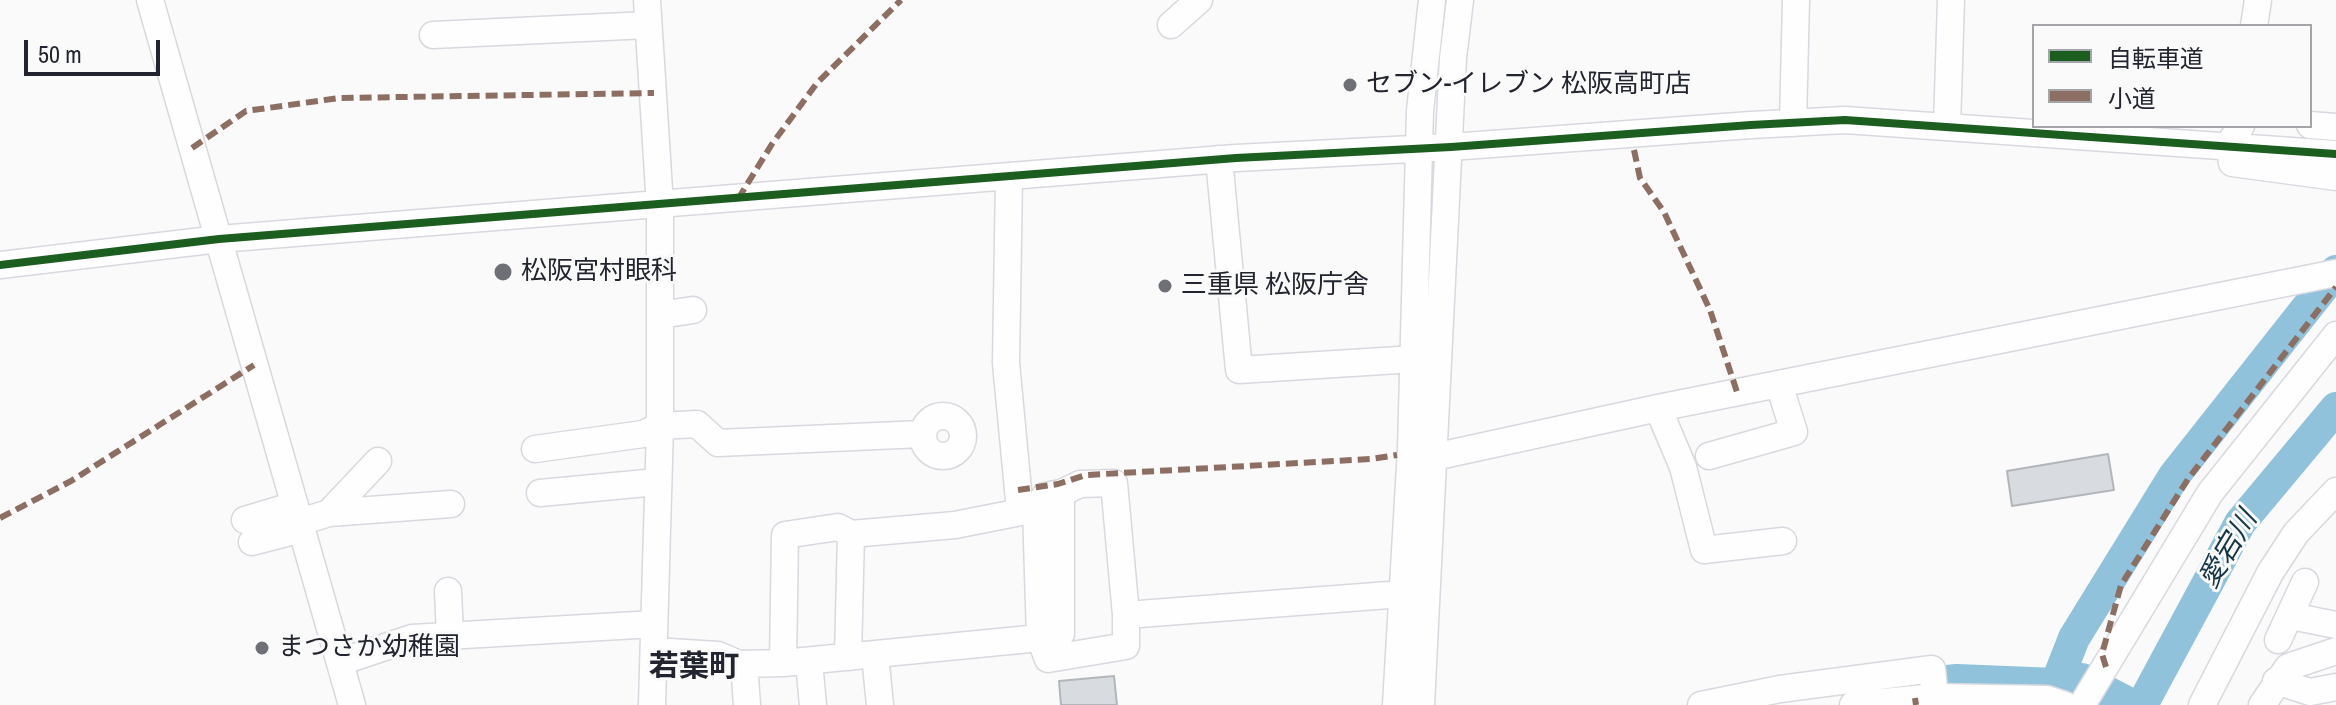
<!DOCTYPE html>
<html>
<head>
<meta charset="utf-8">
<style>
	body { margin:0 }
	#map { position:relative; width:2336px; height:705px; overflow:hidden; background:#fafafa; font-family:"Archivo Narrow","Noto Sans JP",sans-serif }
	canvas { display:block }
	.legend { position:absolute; left:2032px; top:24px; width:280px; height:104px; box-sizing:border-box; background:#fafafa; border:2px solid #a4a5a9; margin:0; padding:10px 14px; list-style:none; font-size:24px; color:#22252f }
	.legend li { display:flex; align-items:center; gap:16px; height:40px }
	.legend b { width:40px; border:2px solid #a4a5a9 }
	.scale { position:absolute; left:24px; top:40px; width:136px; height:36px; box-sizing:border-box; border:4px solid #22252f; border-top:0; padding-left:10px; font-size:24px; line-height:28px; white-space:nowrap; color:#22252f; -webkit-text-stroke:6px #fafafa; paint-order:stroke }
</style>
</head>
<body>
<div id="map">
<canvas width="2336" height="705"></canvas>
<ul class="legend">
<li><b style="height:10px;background:#1b5e20"></b>自転車道</li>
<li><b style="height:10px;background:#8d6e63"></b>小道</li>
</ul>
<div class="scale">50 m</div>
</div>
<script>
const g = document.querySelector('canvas').getContext('2d');
g.lineJoin = 'round';
function shape(rows) {
  const path = new Path2D();
  for (const r of rows) {
    if (r.length === 3) {
      path.moveTo(r[0] + r[2], r[1]);
      path.arc(r[0], r[1], r[2], 0, 2 * Math.PI);
      continue;
    }
    path.moveTo(r[0], r[1]);
    for (let i = 2; i < r.length; i += 2) path.lineTo(r[i], r[i + 1]);
  }
  return path;
}
function stroke(path, color, width, dash) {
  g.strokeStyle = color;
  g.lineWidth = width;
  g.lineCap = dash ? 'butt' : 'round';
  g.setLineDash(dash || []);
  g.stroke(path);
}
function paint(path, color) {
  g.fillStyle = color;
  g.fill(path, 'evenodd');
}
function write(font, color, halo, rows, align = 'center') {
  g.font = font + ' "Archivo Narrow","Noto Sans JP",sans-serif';
  g.lineWidth = 6;
  g.setLineDash([]);
  g.textBaseline = 'middle';
  g.strokeStyle = halo;
  g.fillStyle = color;
  for (const [text, x, y, turn = 0] of rows) {
    g.save();
    g.translate(x, y);
    g.rotate((+turn || 0) * Math.PI / 180);
    g.textAlign = isNaN(turn) ? turn : align;
    if (halo) g.strokeText(text, 0, 0);
    g.fillText(text, 0, 0);
    g.restore();
  }
}
stroke(shape([
	[2056,684,2074,638,2174,476,2336,271],
	[1874,688,1957,680,2056,684,2082,679,2132,705],
	[2142,705,2240,523,2336,408]
]), '#90c2dc', 32);
const building = shape([
	[2108,454,2114,490,2012,506,2007,471,2108,454],
	[1114,676,1117,705,1061,705,1059,681,1114,676]
]);
paint(building, '#d8dce0');
stroke(building, '#b2b6ba', 2);
const minor = shape([
	[150,0,352,705],
	[647,0,660,206,660,426,652,705],
	[1171,25,1199,0],
	[2254,26,2258,0],
	[433,35,648,25],
	[1793,123,1796,0],
	[2310,125,2336,127],
	[1947,126,1951,0],
	[2241,126,2229,144,2232,163,2336,177],
	[1219,159,1239,370,1415,359],
	[1009,177,1006,363,1020,511],
	[0,265,219,239,1236,158,1451,147,1751,125,1845,120,2336,154],
	[660,315,693,310],
	[1658,408,1683,467,1704,550,1783,541],
	[943,436,20],
	[535,449,643,434,660,426,697,424,718,443,922,434],
	[1709,456,1794,432,1779,384],
	[1434,457,1658,408,2336,273],
	[540,493,657,482],
	[1061,493,1080,484,1114,483,1126,615],
	[329,513,378,461],
	[245,520,295,505],
	[300,522,329,513,451,504],
	[851,534,955,525,1036,509,1040,638,1061,634,1061,493,1045,496,1036,509],
	[252,542,302,529],
	[448,591,450,636],
	[2291,616,2336,625],
	[2278,640,2305,582],
	[654,651,718,655,739,664,783,663,1040,638,1048,659,1126,646,1126,615,1402,594],
	[875,655,880,705],
	[340,662,412,638,654,624],
	[809,662,813,705],
	[783,663,785,535,838,527,851,534,848,657],
	[739,664,745,677,747,705],
	[2276,681,2310,692,2336,687],
	[1396,705,1411,449,1420,111,1432,0],
	[1421,705,1453,58,1460,0],
	[1701,705,1780,689,1932,669,1935,697],
	[1853,705,1935,697,2047,699,2065,705],
	[2082,705,2210,493,2336,335],
	[2202,705,2270,573,2296,533,2336,491],
	[2262,705,2288,667,2336,651]
]);
stroke(minor, '#d7d9df', 29);
stroke(minor, '#fefefe', 26);
stroke(shape([
	[192,148,246,111,339,98,654,93],
	[1634,150,1640,178,1664,212,1710,310,1737,392],
	[738,199,772,144,817,83,901,0],
	[1018,490,1058,484,1086,475,1371,459,1397,455],
	[0,518,71,481,254,365],
	[2106,667,2102,654,2121,585,2188,479,2336,287],
	[1915,698,1916,705]
]), '#8d6e63', 6, [12, 6]);
stroke(shape([
	[0,265,219,239,1236,158,1451,147,1751,125,1845,120,2336,154]
]), '#1b5e20', 8);
for (const [x, y, r, color] of [
	[1350,85,8,"#6e7076"],
	[503,272,10,"#6e7076"],
	[1165,286,8,"#6e7076"],
	[262,648,8,"#6e7076"]
]) {
  const dot = new Path2D();
  dot.arc(x, y, r, 0, 2 * Math.PI);
  g.fillStyle = color;
  g.fill(dot);
  stroke(dot, '#fafafa', 3);
}
write('26px', '#22252f', '#fafafa', [
	["セブン-イレブン 松阪高町店",1366,85],
	["松阪宮村眼科",521,272],
	["三重県 松阪庁舎",1181,286],
	["まつさか幼稚園",278,648]
], 'left');
write('italic 28px', '#153646', '#fafafa', [
	["愛宕川",2229,550,-59]
]);
write('bold 30px', '#22252f', '#fafafa', [
	["若葉町",694,668]
]);
</script>
</body>
</html>
